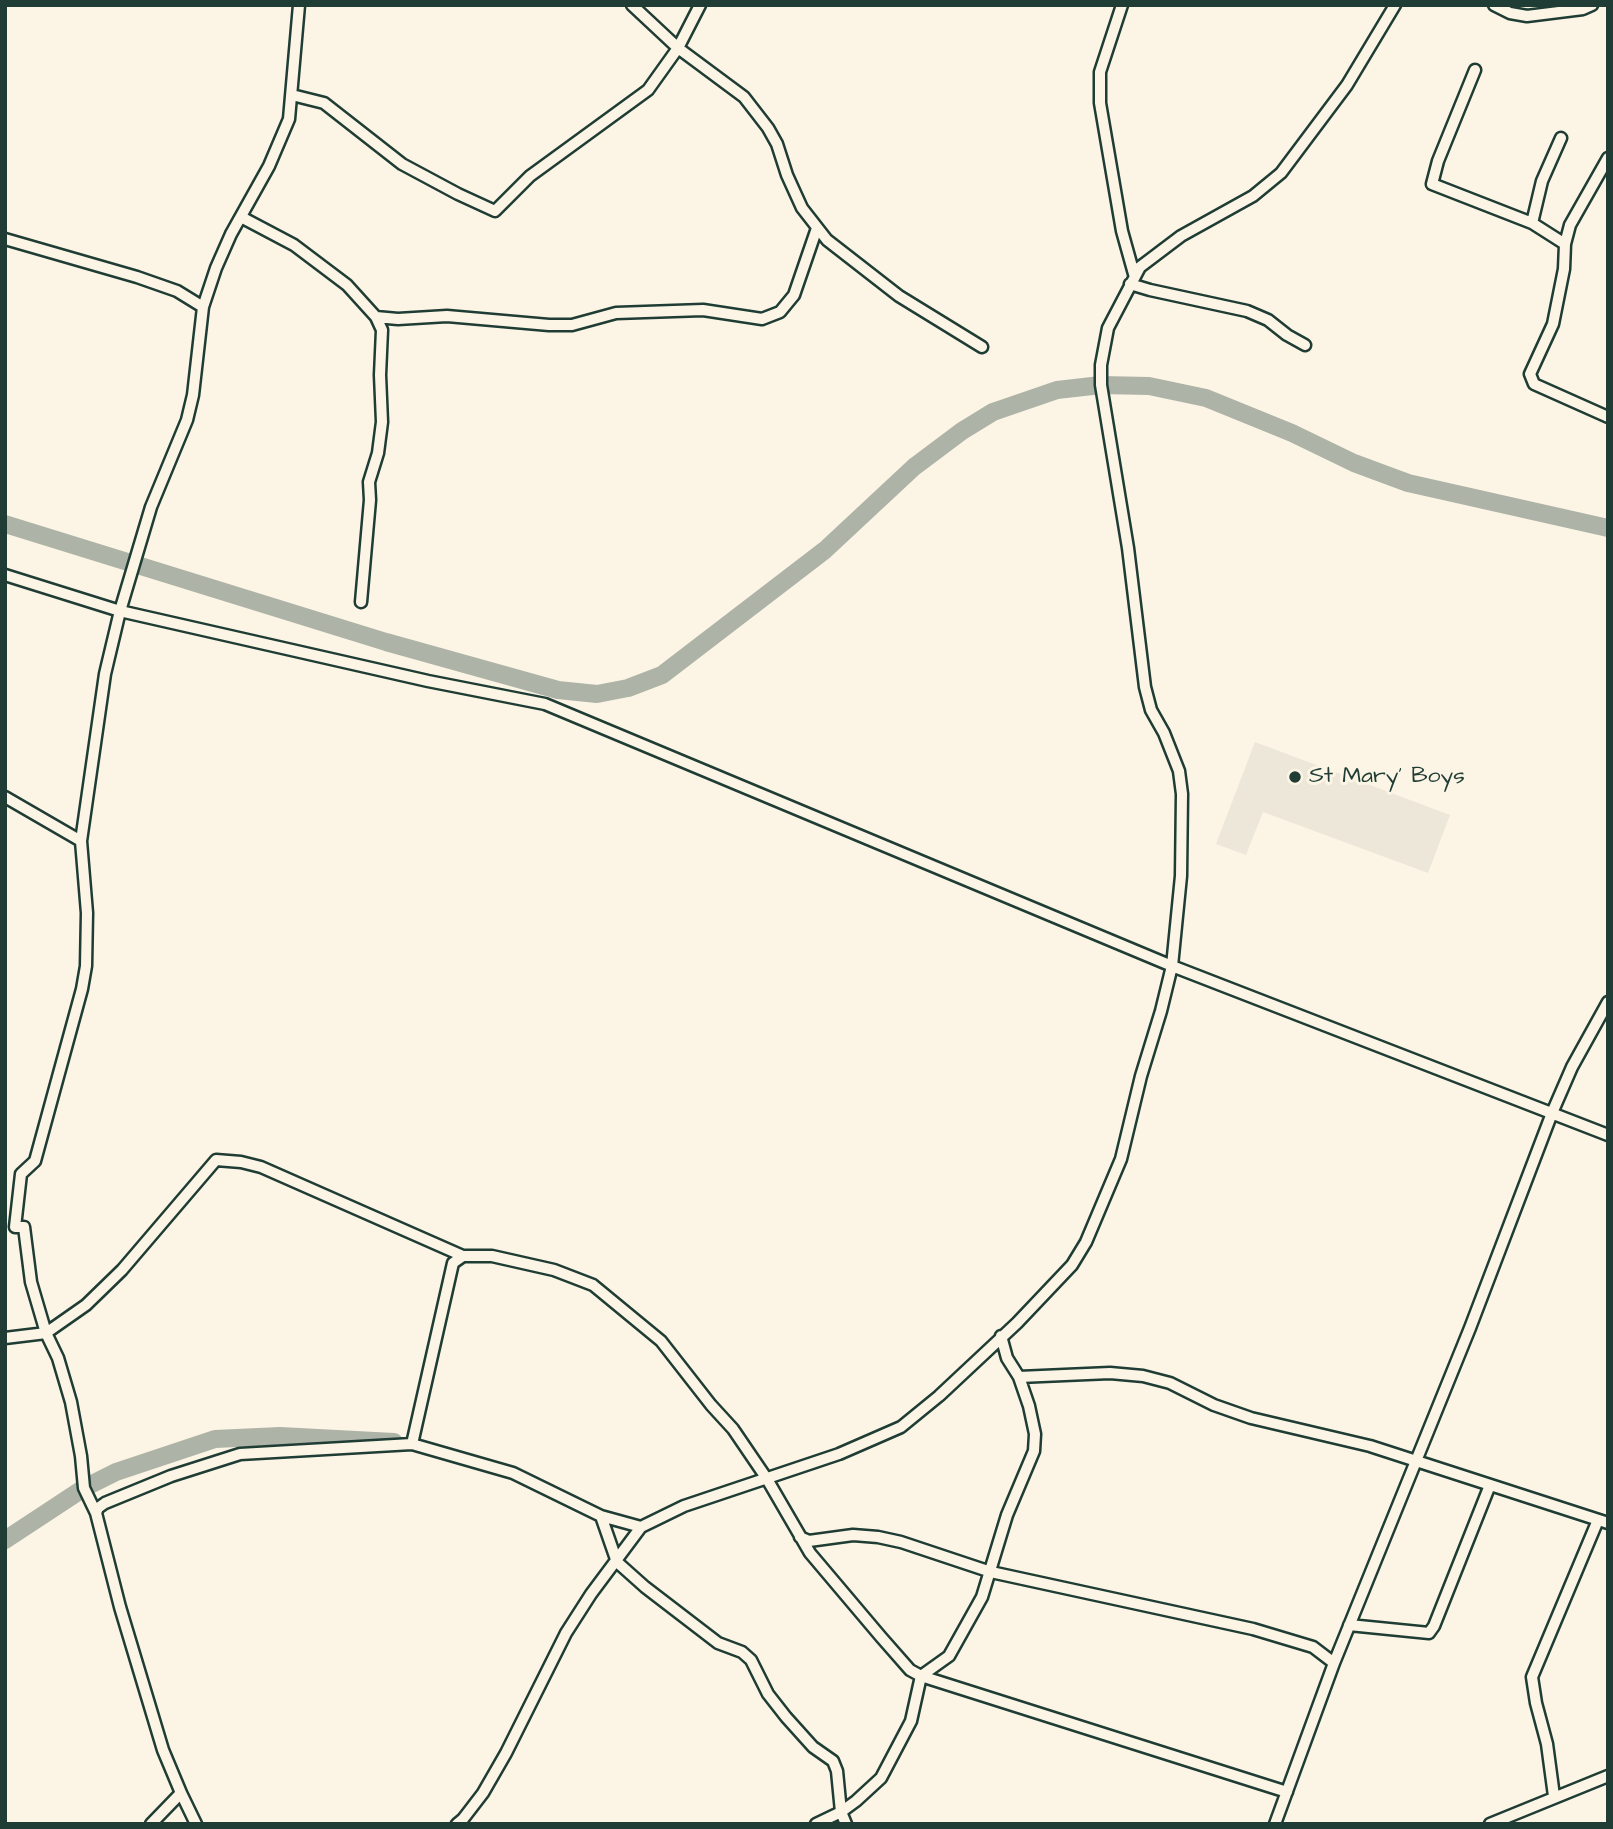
<!DOCTYPE html>
<html>
<head>
<meta charset="utf-8">
<style>
	body { margin:0 }
	#map { position:relative; width:1613px; height:1829px; overflow:hidden; background:#fcf5e5; font-family:"Architects Daughter",sans-serif }
	canvas { display:block }
	.frame { position:absolute; inset:0; border:7px solid #1f3d34; pointer-events:none }
</style>
</head>
<body>
<div id="map">
<canvas width="1613" height="1829"></canvas>
<div class="frame"></div>
</div>
<script>
const g = document.querySelector('canvas').getContext('2d');
g.lineJoin = 'round';
function paint(path, color) {
  g.fillStyle = color;
  g.fill(path, 'evenodd');
}
function shape(rows) {
  const path = new Path2D();
  for (const r of rows) {
    path.moveTo(r[0], r[1]);
    for (let i = 2; i < r.length; i += 2) path.lineTo(r[i], r[i + 1]);
  }
  return path;
}
function stroke(path, color, width, dash) {
  g.strokeStyle = color;
  g.lineWidth = width;
  g.lineCap = dash ? 'butt' : 'round';
  g.setLineDash(dash || []);
  g.stroke(path);
}
function write(font, color, halo, rows, align = 'center') {
  g.font = font + ' "Architects Daughter",sans-serif';
  g.lineWidth = 6;
  g.setLineDash([]);
  g.textBaseline = 'middle';
  g.strokeStyle = halo;
  g.fillStyle = color;
  for (const [text, x, y, turn = 0] of rows) {
    g.save();
    g.translate(x, y);
    g.rotate((+turn || 0) * Math.PI / 180);
    g.textAlign = isNaN(turn) ? turn : align;
    if (halo) g.strokeText(text, 0, 0);
    g.fillText(text, 0, 0);
    g.restore();
  }
}
paint(shape([
	[1255,742,1450,815,1428,873,1263,812,1246,855,1216,844]
]), '#ece7d8');
stroke(shape([
	[5,524,386,642,558,690,597,694,628,688,662,675,825,550,914,467,962,431,993,412,1057,390,1101,385,1149,386,1206,398,1292,433,1354,463,1408,483,1608,528],
	[5,1540,84,1488,116,1472,215,1439,280,1436,394,1442]
]), '#aeb3a7', 18);
const minor = shape([
	[632,5,678,48,744,97,768,128,777,144,787,175,802,208,827,240,899,296,982,347],
	[1122,5,1100,72,1100,103,1122,231,1134,274],
	[1494,5,1510,13,1527,16,1583,9,1592,5],
	[1475,70,1438,161,1432,184,1532,223,1565,244],
	[292,95,324,103,402,164,458,194,495,211,530,176,648,90,678,48,700,5],
	[1608,158,1570,225,1565,244,1564,269,1553,324,1530,374,1534,384,1608,417],
	[241,217,294,245,347,285,376,317,382,330,380,375,382,422,378,453,369,482,370,500,361,602],
	[1532,223,1542,181,1561,138],
	[5,239,137,277,177,291,203,307],
	[1130,284,1150,290,1247,311,1268,320,1287,335,1305,345],
	[376,317,398,319,447,316,549,325,572,325,616,313,703,310,762,319,780,312,794,295,817,228],
	[5,575,120,611,428,681,545,704,1172,966,1608,1135],
	[5,797,81,841],
	[1001,1336,1007,1358,1019,1377,1029,1406,1035,1434,1034,1451,1007,1515,982,1597,949,1656,921,1676,1287,1792],
	[5,1338,46,1333,86,1305,122,1270,216,1160,241,1162,261,1167,463,1256],
	[1019,1377,1110,1373,1143,1376,1170,1383,1214,1405,1251,1418,1370,1446,1608,1523],
	[412,1444,453,1263,463,1256,492,1256,554,1270,593,1285,661,1341,711,1405,733,1429,767,1479,810,1553,881,1637,910,1670,921,1676,911,1721,881,1778,856,1801,841,1812,816,1824],
	[96,1513,84,1488,81,1456,71,1402,58,1358,46,1333,31,1282,24,1227,15,1227,21,1174,35,1161,82,989,86,966,87,913,81,841,105,674,120,611,151,507,187,420,193,395,203,307,216,268,231,234,269,166,289,119,299,5],
	[601,1516,617,1562,645,1587,718,1643,742,1652,751,1660,768,1694,786,1717,813,1747,833,1761,837,1771,841,1812,846,1824],
	[800,1537,809,1541,853,1535,878,1537,901,1542,991,1572,1253,1629,1313,1647,1334,1663],
	[1349,1625,1429,1633,1434,1626,1490,1485],
	[181,1793,163,1750,120,1607,96,1513,98,1508,105,1503,171,1476,240,1454,412,1444,513,1473,601,1516,641,1527],
	[1554,1796,1547,1744,1536,1703,1532,1677,1598,1520],
	[151,1824,181,1793,196,1824],
	[457,1824,463,1819,483,1793,506,1753,566,1633,591,1594,641,1527,684,1506,839,1454,901,1427,939,1396,1017,1323,1072,1265,1086,1242,1121,1159,1141,1076,1161,1011,1172,966,1181,876,1182,794,1179,771,1164,733,1151,710,1145,687,1128,548,1101,385,1101,365,1108,328,1140,267,1181,236,1253,196,1281,173,1347,85,1395,5],
	[1275,1824,1334,1663,1470,1328,1552,1113,1572,1067,1608,1002],
	[1490,1824,1608,1776]
]);
stroke(minor, '#1f3d34', 15);
stroke(minor, '#fcf5e5', 10);
for (const [x, y, r, color] of [
	[1295,777,7,"#1f3d34"]
]) {
  const dot = new Path2D();
  dot.arc(x, y, r, 0, 2 * Math.PI);
  g.fillStyle = color;
  g.fill(dot);
  stroke(dot, '#fcf5e5', 2.5);
}
write('23px', '#1f3d34', '#fcf5e5', [
	["St Mary' Boys",1309,777]
], 'left');
</script>
</body>
</html>
